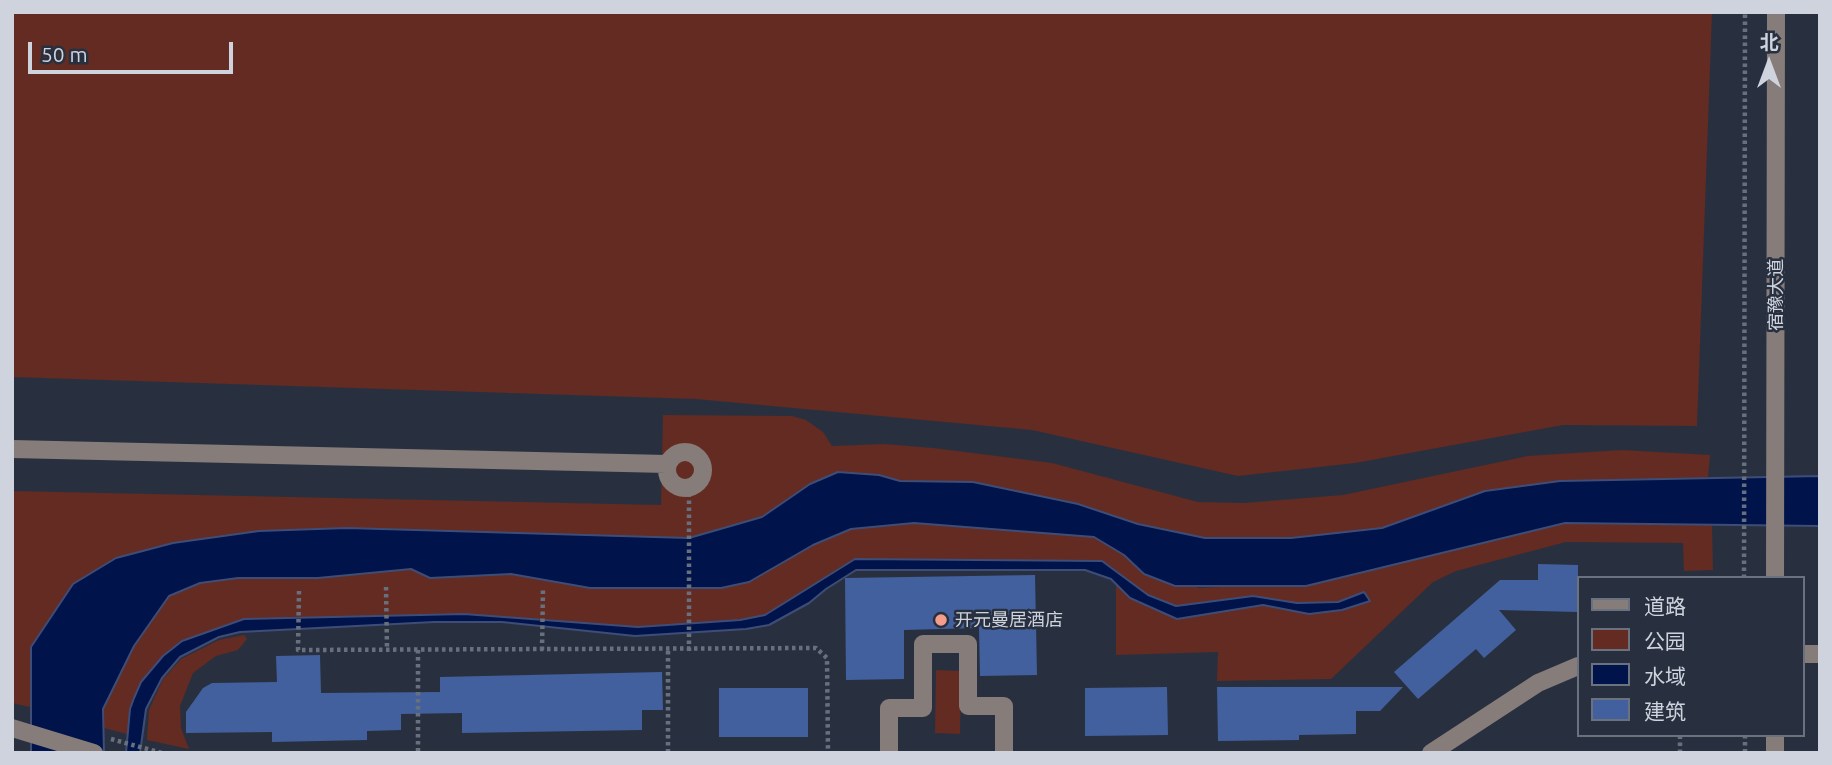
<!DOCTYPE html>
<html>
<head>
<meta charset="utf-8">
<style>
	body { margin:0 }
	#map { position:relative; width:1832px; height:765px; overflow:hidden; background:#283040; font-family:Ubuntu,"Noto Sans SC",sans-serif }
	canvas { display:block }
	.frame { position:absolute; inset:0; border:14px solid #ced3dd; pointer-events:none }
	.legend { position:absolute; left:1577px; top:576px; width:228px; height:161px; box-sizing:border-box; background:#283040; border:2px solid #6a717f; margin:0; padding:9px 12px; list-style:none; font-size:21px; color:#ced3dd }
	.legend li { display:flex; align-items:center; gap:14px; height:35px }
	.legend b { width:35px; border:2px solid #6a717f }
	.north { position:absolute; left:1734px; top:28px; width:70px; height:70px; -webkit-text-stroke:5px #283040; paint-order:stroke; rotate:0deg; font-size:19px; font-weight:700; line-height:28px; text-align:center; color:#ced3dd }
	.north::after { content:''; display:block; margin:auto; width:24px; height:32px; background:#ced3dd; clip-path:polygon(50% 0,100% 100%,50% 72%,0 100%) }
	.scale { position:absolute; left:28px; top:42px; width:205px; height:32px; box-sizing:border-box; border:4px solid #ced3dd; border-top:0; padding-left:9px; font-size:21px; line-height:24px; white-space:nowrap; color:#ced3dd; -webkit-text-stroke:5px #283040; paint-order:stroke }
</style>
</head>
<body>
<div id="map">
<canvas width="1832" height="765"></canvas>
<div class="frame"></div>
<ul class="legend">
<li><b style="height:9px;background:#867c79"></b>道路</li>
<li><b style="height:19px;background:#632b21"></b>公园</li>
<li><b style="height:19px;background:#01134b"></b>水域</li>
<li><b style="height:19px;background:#42609e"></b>建筑</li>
</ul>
<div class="north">北</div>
<div class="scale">50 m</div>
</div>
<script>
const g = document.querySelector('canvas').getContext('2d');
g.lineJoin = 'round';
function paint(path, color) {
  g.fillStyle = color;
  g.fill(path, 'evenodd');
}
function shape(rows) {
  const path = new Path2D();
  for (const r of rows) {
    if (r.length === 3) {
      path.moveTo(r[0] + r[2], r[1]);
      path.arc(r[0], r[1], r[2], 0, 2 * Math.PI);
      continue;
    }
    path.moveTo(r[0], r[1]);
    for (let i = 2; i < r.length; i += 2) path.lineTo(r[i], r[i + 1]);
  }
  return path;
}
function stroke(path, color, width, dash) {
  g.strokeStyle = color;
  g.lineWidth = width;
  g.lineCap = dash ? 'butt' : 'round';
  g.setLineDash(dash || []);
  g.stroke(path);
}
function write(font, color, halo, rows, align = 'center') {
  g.font = font + ' Ubuntu,"Noto Sans SC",sans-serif';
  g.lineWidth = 5;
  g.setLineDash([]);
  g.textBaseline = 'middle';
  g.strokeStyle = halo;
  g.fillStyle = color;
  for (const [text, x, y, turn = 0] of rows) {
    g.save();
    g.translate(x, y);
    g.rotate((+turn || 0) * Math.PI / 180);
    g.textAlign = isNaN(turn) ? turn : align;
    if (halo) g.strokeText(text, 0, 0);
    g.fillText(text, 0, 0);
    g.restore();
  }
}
paint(shape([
	[12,12,1712,12,1697,426,1563,425,1355,463,1238,476,1032,430,696,399,12,377],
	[663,415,792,416,806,420,823,432,832,446,884,444,933,448,1052,463,1198,502,1244,503,1343,495,1528,456,1622,450,1710,455,1708,478,1560,481,1485,491,1382,528,1291,538,1204,538,1138,524,1078,504,973,482,900,481,879,475,810,484,762,517,689,538,346,528,259,531,173,543,116,558,31,647,30,707,12,703,12,491,661,505],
	[914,523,1094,537,1124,555,1144,574,1200,588,1281,584,1305,586,1565,523,1712,525,1713,570,1684,571,1683,543,1566,542,1456,571,1433,582,1331,679,1217,681,1218,652,1116,655,1116,570,1102,561,855,559,765,615,740,620,638,627,464,614,244,619,182,641,163,656,130,709,127,734,104,728,103,709,134,646,169,596,200,583,238,578,318,578,411,569,430,578,511,574,590,588,813,545,851,529],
	[244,635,247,639,238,650,216,656,193,673,180,706,181,728,189,749,147,740,149,710,163,679,181,659,219,640],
	[936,670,961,671,960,734,935,733]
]), '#632b21');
const water = shape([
	[838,472,879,475,900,481,973,482,1078,504,1138,524,1205,538,1291,538,1382,528,1485,491,1560,481,1820,476,1820,526,1565,523,1306,586,1175,586,1144,574,1124,555,1094,537,914,523,851,529,813,545,749,582,721,588,590,588,511,574,430,578,411,569,318,578,238,578,200,583,169,596,134,646,103,709,104,753,31,753,31,647,73,584,116,558,173,543,259,531,347,528,689,538,762,517,810,484,838,472],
	[855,559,1102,561,1148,595,1176,606,1253,596,1297,603,1338,602,1364,592,1370,601,1342,610,1309,614,1263,605,1177,619,1130,598,1111,579,1085,570,856,570,826,589,809,603,769,625,746,629,635,636,502,622,434,622,240,632,219,637,180,657,162,678,146,709,140,753,126,753,130,709,134,698,141,682,163,656,182,641,244,619,464,614,638,627,740,620,765,615,855,559]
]);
paint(water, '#01134b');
stroke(water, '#3e4d77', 2);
paint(shape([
	[1538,564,1578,565,1578,612,1499,610,1516,630,1484,658,1476,649,1418,699,1394,672,1500,580,1538,580],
	[1035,575,1037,675,980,676,979,628,904,630,904,679,846,680,845,578],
	[320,655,321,693,440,692,440,677,662,672,663,710,642,710,642,730,462,733,462,713,401,714,401,730,367,731,367,740,272,742,272,732,186,733,186,712,203,688,212,683,277,682,276,656],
	[1167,687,1168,735,1085,736,1085,688],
	[1217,687,1403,687,1380,711,1356,711,1356,734,1299,735,1299,740,1218,741],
	[719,688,808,688,808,737,719,737]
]), '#42609e');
stroke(shape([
	[1744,578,1745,12],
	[386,587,387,649],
	[299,591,298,650,816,648,827,658,828,753],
	[418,650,418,753],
	[542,650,543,587],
	[668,651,668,753],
	[689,651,689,487],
	[1745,735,1745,753],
	[111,739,162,753],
	[1680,753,1680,735]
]), '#69707d', 4.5, [3.5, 3.5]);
stroke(shape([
	[12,449,667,464],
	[685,470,18],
	[1775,578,1776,12],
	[1802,654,1820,654],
	[12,728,94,753],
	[1775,735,1775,753],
	[889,753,889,708,923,708,923,644,968,644,968,706,1004,706,1004,753],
	[1431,753,1538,683,1578,666]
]), '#867c79', 18);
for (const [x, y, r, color] of [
	[941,620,7,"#f49d8c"]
]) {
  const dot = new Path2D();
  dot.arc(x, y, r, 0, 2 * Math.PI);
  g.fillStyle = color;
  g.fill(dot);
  stroke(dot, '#283040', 2.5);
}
write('18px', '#ced3dd', '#283040', [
	["宿豫大道",1776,295,-90]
]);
write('18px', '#ced3dd', '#283040', [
	["开元曼居酒店",955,620]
], 'left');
</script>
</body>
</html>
